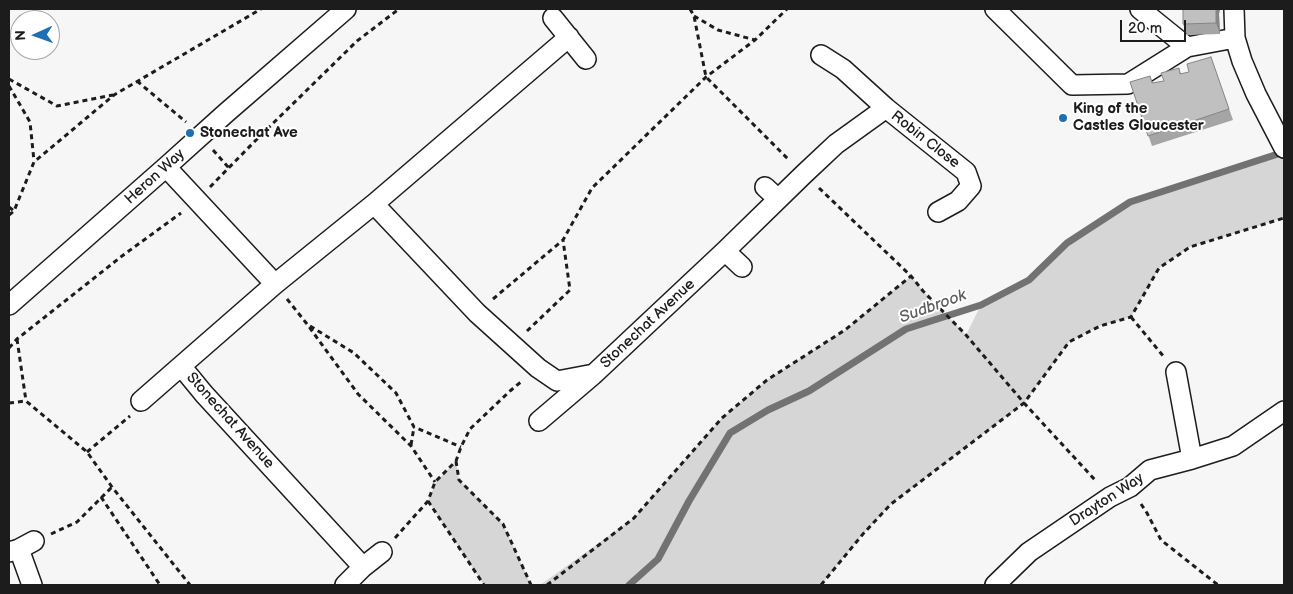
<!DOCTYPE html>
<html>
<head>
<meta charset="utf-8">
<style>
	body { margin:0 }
	#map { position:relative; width:1293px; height:594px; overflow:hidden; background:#f6f6f6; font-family:"Balsamiq Sans",sans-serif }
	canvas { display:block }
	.frame { position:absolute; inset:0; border:10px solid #1c1c1c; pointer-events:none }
	.north { position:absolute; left:10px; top:10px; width:50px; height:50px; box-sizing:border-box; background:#fff; border:1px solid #a4a4a4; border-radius:50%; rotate:268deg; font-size:14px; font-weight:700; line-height:20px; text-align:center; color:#1c1c1c }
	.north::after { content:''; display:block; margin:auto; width:18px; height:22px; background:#1f6fb2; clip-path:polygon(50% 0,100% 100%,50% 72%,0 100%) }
	.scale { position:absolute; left:1120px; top:20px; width:66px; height:22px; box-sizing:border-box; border:2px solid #1c1c1c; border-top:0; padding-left:6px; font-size:15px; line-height:18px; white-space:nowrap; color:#1c1c1c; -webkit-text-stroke:4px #fff; paint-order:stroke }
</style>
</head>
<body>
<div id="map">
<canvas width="1293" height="594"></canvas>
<div class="frame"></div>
<div class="north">N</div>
<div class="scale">20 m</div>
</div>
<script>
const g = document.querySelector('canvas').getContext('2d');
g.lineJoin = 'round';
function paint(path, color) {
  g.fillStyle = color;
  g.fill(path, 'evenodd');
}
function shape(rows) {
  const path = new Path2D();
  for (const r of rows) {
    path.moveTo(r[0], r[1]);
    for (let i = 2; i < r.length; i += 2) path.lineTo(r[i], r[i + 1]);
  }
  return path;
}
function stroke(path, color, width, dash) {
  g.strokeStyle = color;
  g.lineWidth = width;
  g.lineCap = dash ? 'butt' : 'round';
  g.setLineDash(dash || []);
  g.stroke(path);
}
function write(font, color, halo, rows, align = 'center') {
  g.font = font + ' "Balsamiq Sans",sans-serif';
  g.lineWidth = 4;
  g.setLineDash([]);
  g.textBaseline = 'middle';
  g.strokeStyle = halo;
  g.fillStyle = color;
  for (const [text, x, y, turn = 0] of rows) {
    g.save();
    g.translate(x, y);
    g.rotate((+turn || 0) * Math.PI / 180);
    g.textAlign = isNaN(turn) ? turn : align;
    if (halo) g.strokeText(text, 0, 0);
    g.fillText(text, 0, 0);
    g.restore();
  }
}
paint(shape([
	[1284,151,1284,218,1190,247,1159,268,1131,317,1100,326,1069,342,1024,403,891,504,863,534,821,585,540,585,634,518,722,418,767,380,845,330,911,276,923,291,966,335,981,305,1029,280,1067,243,1130,202],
	[456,461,459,480,503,524,531,585,484,585,428,501,436,482]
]), '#d6d6d6');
stroke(shape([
	[629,585,658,559,689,501,730,433,768,410,809,391,906,329,981,305,1029,280,1067,243,1130,202,1284,152]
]), '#727272', 7);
const minor = shape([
	[995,9,1072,85,1128,84,1187,47,1235,38],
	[1140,9,1187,47],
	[1234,9,1235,38,1242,61,1256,94,1284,148],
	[553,18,586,59],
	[821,55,843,69,886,108,966,172,971,186,958,201,938,212],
	[166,167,275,284],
	[765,187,778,199],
	[374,204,477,313,538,368,557,381,594,374,725,251,804,174,836,144,886,108],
	[725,251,742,267],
	[9,305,166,167,226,113,346,9],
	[1176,372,1192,459],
	[141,401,181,366],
	[539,421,593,375],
	[19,549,32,585],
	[9,552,19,549,34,541],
	[363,567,204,394,181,366,275,284,374,204,569,37],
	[345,585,363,567,382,552],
	[995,585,1029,552,1110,497,1130,487,1150,470,1192,459,1233,446,1284,411]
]);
stroke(minor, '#1c1c1c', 22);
stroke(shape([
	[690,9,694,16,706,77,789,160],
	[694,16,718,30,755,40],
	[9,79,57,106,113,95],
	[137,81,186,122],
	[9,86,30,122,34,161],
	[213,150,229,168],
	[210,187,258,138,357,41,399,9],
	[819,188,911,276,923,291,966,335,1024,403,1096,481],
	[9,207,14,211],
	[9,215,14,211,34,162,114,95,261,9],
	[287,299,307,324,358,394,411,446,435,482],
	[493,299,563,240,592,188,706,77,755,40,787,9],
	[1131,317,1164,357],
	[310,326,354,353,396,393,414,427,461,447],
	[527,331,570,290,563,240],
	[17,339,26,401],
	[9,348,17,339,122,256,181,213],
	[9,403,26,401,87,452,112,487,190,585],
	[411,445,414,427],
	[87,452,130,416],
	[456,461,459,480,503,524,531,585],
	[101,497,160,585],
	[428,501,484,585],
	[1141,504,1147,513,1161,540,1218,585],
	[51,534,77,522,112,487],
	[395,538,428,501,435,482,456,461,461,447,470,429,510,391,522,381],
	[547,585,634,518,722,418,767,380,845,330,911,276],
	[821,585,863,534,891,504,1024,403,1069,342,1100,326,1131,317,1159,268,1190,247,1284,218]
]), '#1c1c1c', 3, [5, 4]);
stroke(minor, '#fff', 19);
paint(shape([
	[1178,9,1220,9,1219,14,1220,34,1187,35,1183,24,1183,9],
	[1211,57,1233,120,1152,146,1130,82,1150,76,1153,83,1164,81,1179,68,1181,74,1189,72]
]), '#a5a5a5');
paint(shape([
	[1216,9,1220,9,1219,14,1220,34,1216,23]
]), '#868686');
const building = shape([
	[1183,9,1216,9,1216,23,1183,24,1183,9],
	[1211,57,1229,109,1148,136,1130,82,1150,76,1152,83,1164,81,1161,73,1179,68,1180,74,1189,72,1187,64,1211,57]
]);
paint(building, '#c0c0c0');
stroke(building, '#868686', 1);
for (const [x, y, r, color] of [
	[1063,118,5,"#1f6fb2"],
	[190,133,5,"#1f6fb2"]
]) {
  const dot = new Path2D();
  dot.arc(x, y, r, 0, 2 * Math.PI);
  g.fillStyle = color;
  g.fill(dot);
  stroke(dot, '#fff', 2);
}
write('bold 15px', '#1c1c1c', '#fff', [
	["King of the",1073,109],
	["Castles Gloucester",1073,126],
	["Stonechat Ave",200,133]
], 'left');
write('15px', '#1c1c1c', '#fff', [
	["Robin Close",925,140,38],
	["Heron Way",155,177,-42],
	["Stonechat Avenue",648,324,-43],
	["Stonechat Avenue",230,421,48],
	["Drayton Way",1107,500,-33]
]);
write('italic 16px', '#5d5d5d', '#fff', [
	["Sudbrook",933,307,-20]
]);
</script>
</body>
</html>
